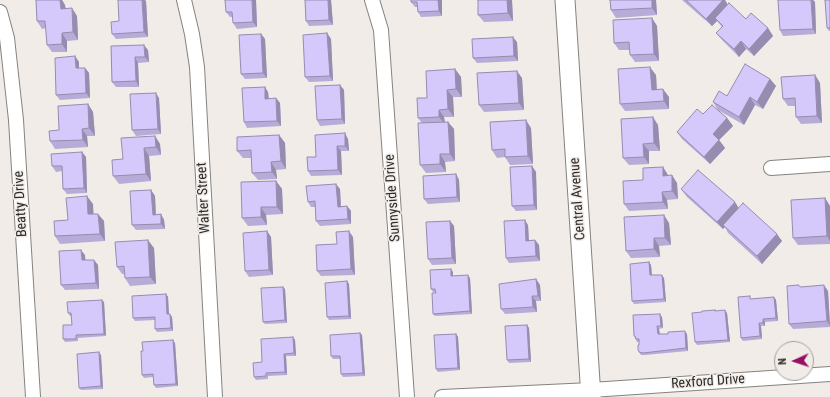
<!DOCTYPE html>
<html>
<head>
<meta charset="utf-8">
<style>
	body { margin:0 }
	#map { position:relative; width:830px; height:397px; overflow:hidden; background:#f1ece8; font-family:"Roboto Condensed",sans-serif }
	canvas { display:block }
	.north { position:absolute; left:774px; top:341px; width:40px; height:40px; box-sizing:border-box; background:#f1ece8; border:1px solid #a29f9c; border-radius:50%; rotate:267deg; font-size:11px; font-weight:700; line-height:16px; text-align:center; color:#2c2b29 }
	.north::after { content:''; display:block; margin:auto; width:14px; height:18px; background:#990f61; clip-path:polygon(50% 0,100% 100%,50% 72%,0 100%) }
</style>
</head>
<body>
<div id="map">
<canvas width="830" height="397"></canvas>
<div class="north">N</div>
</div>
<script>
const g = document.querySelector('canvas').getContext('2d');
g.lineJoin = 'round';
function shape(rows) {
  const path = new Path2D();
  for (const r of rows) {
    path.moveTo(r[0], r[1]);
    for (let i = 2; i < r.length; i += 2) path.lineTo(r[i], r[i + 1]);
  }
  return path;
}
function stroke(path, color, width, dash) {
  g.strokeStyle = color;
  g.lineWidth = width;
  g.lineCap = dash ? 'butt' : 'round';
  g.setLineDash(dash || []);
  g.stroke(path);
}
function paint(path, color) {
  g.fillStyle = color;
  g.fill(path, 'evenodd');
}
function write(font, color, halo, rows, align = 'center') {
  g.font = font + ' "Roboto Condensed",sans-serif';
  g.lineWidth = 3;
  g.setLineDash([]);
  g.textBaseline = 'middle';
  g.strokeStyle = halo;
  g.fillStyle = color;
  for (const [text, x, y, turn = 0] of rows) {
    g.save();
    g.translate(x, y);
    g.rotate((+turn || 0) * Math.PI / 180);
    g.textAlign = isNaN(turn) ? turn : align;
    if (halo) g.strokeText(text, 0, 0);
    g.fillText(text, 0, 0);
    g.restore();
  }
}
const minor = shape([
	[184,0,192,34,197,67,215,397],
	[372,0,381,30,407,397],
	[0,12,7,38,16,120,33,397],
	[771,168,830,164],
	[442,397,591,390,830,374]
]);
const secondary = shape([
	[565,0,591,397]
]);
stroke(minor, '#86827e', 16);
stroke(secondary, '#86827e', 21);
stroke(minor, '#fff', 14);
stroke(secondary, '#fff', 19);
paint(shape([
	[36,0,62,0,65,5,66,9,77,16,78,40,67,41,67,52,52,52,47,45,46,28,42,29,37,21],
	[225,0,256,0,257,27,237,29,233,23,233,17,230,17,226,12],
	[305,0,331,0,333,25,309,26,306,21],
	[411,0,442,0,442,16,421,17,418,12,417,7,415,7,411,2],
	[478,0,512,0,513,21,484,22,478,15],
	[610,0,656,0,657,15,616,18,611,10],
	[682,0,725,0,728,5,746,19,768,28,773,36,754,56,746,49,739,57,722,40,716,33,722,27,717,21,712,26],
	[778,0,813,0,815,2,816,34,783,36,780,30],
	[830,0,830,31,829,31,827,28],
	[146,1,148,37,116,39,112,34,119,21],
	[652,18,657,26,659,61,635,62,630,55,630,50,619,50,614,43],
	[327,33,331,39,333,81,309,82,305,77],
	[261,34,265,39,267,78,245,79,241,74],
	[517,42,518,61,477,63,473,58],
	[111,46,148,50,149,62,138,63,139,87,116,87,112,82],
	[75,56,79,62,79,68,85,68,89,73,90,98,60,100,56,95],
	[455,69,461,77,462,97,453,97,454,117,444,117,445,122,448,122,454,129,455,161,445,162,446,172,426,173,420,165,422,123,418,118,427,98],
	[656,75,657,90,669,97,669,109,625,111,620,104],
	[815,75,820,83,822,123,801,124,796,117,796,106,788,106,783,99],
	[522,78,524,110,484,112,479,105],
	[770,79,776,86,763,109,755,105,744,125,718,110,713,102,727,96],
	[340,85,344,90,345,124,320,126,317,120],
	[268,92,269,99,276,98,280,103,281,126,247,128,244,122],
	[159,98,161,134,136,136,132,130],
	[88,104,93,112,95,136,87,136,88,147,55,149,50,141,59,130],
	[703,114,727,118,733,126,719,140,725,148,710,164,682,139,677,132],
	[658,125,660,151,649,151,649,164,629,165,623,158],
	[531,128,533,164,510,165,505,157,497,158,492,150],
	[279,135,285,143,286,169,276,170,277,179,258,180,252,173,251,158,243,158,237,151],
	[155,136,160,144,161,155,149,156,151,181,119,184,113,176,123,159],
	[348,139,349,151,341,151,342,175,311,176,308,171,316,157],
	[82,152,86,157,87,193,67,194,63,189,62,171,56,172,52,166],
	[532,166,536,172,537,210,516,211,512,206],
	[663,167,668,176,677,183,678,199,667,200,668,209,629,211,624,204,643,180],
	[456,174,459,180,460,202,428,204,424,199],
	[276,181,282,189,283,214,266,215,267,225,248,226,242,218],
	[340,189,341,206,347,206,351,211,351,224,320,226,316,221,315,207,311,207,308,202],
	[681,189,739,208,782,241,762,264,728,233,725,227,723,229,687,197],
	[151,190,155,196,156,215,161,214,164,220,165,229,136,230,132,225],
	[825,198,830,206,830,244,798,245,793,238],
	[93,204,93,214,98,214,104,221,105,241,60,244,55,236,68,220],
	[450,221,454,226,456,264,432,265,428,259],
	[669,223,671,245,659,246,660,257,631,258,626,251],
	[528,225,529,240,535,240,539,245,540,261,509,263,506,258],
	[267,231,271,237,273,275,249,277,245,271],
	[353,237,355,275,321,276,317,271,337,244],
	[154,248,156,284,130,286,125,278,124,274,122,274,117,267],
	[85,255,85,260,94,260,98,265,99,289,65,290,61,285],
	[649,262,651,265,652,275,664,278,666,302,634,304,632,301],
	[453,272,453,276,470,278,472,314,435,316,433,314,436,292,433,292,431,289],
	[536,279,540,285,541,301,536,301,537,312,505,314,501,309],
	[347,281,349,284,351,319,329,320,327,317],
	[801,287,828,291,830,327,793,329,789,324],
	[285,289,287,323,265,324,263,322],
	[166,294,168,297,169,314,172,317,173,331,157,332,155,329,155,320,135,321,133,318],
	[774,297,776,300,778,321,765,322,765,326,761,326,762,339,743,341,741,338,752,299],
	[104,302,106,336,78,338,78,341,65,342,63,339,72,325,71,316,70,316,68,313],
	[715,310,716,311,727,313,730,342,697,345,695,342,702,312],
	[662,317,663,328,659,329,660,334,687,334,688,351,645,355,641,355,639,352,639,342,637,342,634,336],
	[527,325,529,328,531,362,509,363,507,360],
	[360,333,362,335,365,376,343,377,341,374,340,359,333,359,331,356],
	[456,334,458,337,460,370,438,372,436,369],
	[293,337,295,340,296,356,286,356,287,375,268,376,268,379,256,380,254,377,262,362],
	[175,343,178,386,156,388,154,385,153,377,144,378,142,375],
	[101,355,103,389,81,390,79,388]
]), '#b7acd8');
paint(shape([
	[60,0,62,0,65,5,66,16,61,9],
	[142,0,145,0,146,1,148,37,144,32],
	[252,0,256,0,257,27,253,22],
	[328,0,331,0,333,25,329,20],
	[438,0,442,0,442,16,439,11],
	[507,0,512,0,513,21,508,13],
	[652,0,656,0,657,15,652,8],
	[723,0,725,0,729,7,715,18,717,21,712,26,706,19],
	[811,0,813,0,815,2,816,34,813,29],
	[72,8,77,16,78,40,73,32],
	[652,18,657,26,659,61,654,54],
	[768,28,773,36,754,56,749,49],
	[62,33,67,41,67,52,62,44],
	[327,33,331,39,333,81,330,76],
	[261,34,265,39,267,78,263,73],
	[513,37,517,42,518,61,514,56],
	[741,41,746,49,739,57,734,49],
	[144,45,148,50,149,62,145,57],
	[75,56,79,62,79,74,76,68],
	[135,57,138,63,139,87,136,81],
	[650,67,656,75,657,97,652,90],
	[85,68,89,73,90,98,86,93],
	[455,69,461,77,462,97,456,89],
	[517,71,522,78,524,110,519,103],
	[815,75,820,83,822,123,817,116],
	[770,79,776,86,763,109,757,102],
	[340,85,344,90,345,124,342,119],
	[265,87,268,92,269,104,265,99],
	[663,89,669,97,669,109,664,101],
	[447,90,453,97,454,117,448,109],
	[156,93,159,98,161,134,158,129],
	[750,97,755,105,744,125,739,117],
	[276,98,280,103,281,126,277,121],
	[88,104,93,112,95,136,89,128],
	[439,110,444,117,445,124,439,117],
	[653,117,658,125,660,151,654,143],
	[727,118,733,126,719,140,725,148,710,164,704,157,713,134],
	[526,120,531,128,533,164,528,156],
	[448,122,454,129,455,161,450,154],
	[82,129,87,136,88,147,83,140],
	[345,133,348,139,349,151,345,146],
	[279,135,285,143,286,169,281,161],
	[155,136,160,144,161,155,156,147],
	[643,144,649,151,649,164,644,157],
	[337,146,341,151,342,175,338,170],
	[144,148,149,156,151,181,146,174],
	[82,152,86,157,87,193,84,188],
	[440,154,445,162,446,172,440,164],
	[271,162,276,170,277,179,272,172],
	[532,166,536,172,537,210,534,205],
	[663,167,668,175,668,183,663,176],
	[456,174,459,180,460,202,457,197],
	[672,175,677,183,678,199,672,191],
	[276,181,282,189,283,214,277,207],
	[336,184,340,189,341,212,338,207],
	[151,190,155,196,156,220,153,215],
	[662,192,667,200,668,209,663,202],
	[87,196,93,204,94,222,88,214],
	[825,198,830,206,830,241,827,236],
	[735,202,740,210,723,225,725,227,723,229,717,222],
	[347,206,351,211,351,224,348,219],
	[261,207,266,215,267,225,261,217],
	[98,214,104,221,105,241,100,234],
	[161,214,164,220,165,229,161,224],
	[664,215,669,223,671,245,665,238],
	[525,220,528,225,529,246,526,241],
	[450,221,454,226,456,264,452,258],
	[267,231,271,237,273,275,269,270],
	[349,231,353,237,355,275,351,269],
	[777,234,782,241,762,264,757,256],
	[654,238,659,246,660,257,654,249],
	[148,240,154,248,156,284,150,277],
	[535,240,539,245,540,261,536,256],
	[81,250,85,255,86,266,82,260],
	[94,260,98,265,99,289,96,283],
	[649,262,651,265,652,278,650,275],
	[451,269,453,272,453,279,451,276],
	[468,275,470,278,472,314,470,311],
	[662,275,664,278,666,302,664,299],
	[536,279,540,285,541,301,538,296],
	[347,281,349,284,351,319,349,316],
	[824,285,828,291,830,326,827,321],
	[283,287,285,289,287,323,285,320],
	[166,294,168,297,169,317,167,314],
	[532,296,536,301,537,312,533,307],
	[774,297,776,300,778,321,776,318],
	[102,300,104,302,106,336,104,334],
	[725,310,727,313,730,342,728,340],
	[170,314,172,317,173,331,171,328],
	[660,314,662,317,663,328,661,326],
	[763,319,765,322,765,326,763,323],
	[759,323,761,326,762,339,760,336],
	[527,325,529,328,531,362,529,359],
	[657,326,659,329,660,337,658,334],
	[685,331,687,334,688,351,686,348],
	[360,333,362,335,365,376,363,373],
	[456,334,458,337,460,370,458,368],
	[293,337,295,340,296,356,294,353],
	[173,340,175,343,178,386,176,384],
	[99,352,101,355,103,389,101,386],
	[284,354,286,356,287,375,285,372]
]), '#958cb0');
const building = shape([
	[36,0,60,0,61,9,72,8,73,32,62,33,62,44,47,45,45,21,37,21,36,0],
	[118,0,142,0,144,32,112,34,111,22,119,21,118,0],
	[225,0,252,0,253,22,233,23,232,12,226,12,225,0],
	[305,0,328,0,329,20,306,21,305,0],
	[411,0,438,0,439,11,418,12,417,2,411,2,411,0],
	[478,0,507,0,508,13,478,15,478,0],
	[610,0,652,0,652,8,611,10,610,0],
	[686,0,723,0,706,19,686,0],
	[778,0,811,0,813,29,780,30,778,0],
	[825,0,830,0,830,28,827,28,825,0],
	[729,3,746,19,751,13,768,28,749,49,741,41,734,49,716,33,723,26,715,18,729,3],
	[652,18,654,54,630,55,629,42,614,43,613,20,652,18],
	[327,33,330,76,305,77,303,35,327,33],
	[261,34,263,73,241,74,239,35,261,34],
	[513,37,514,56,473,58,472,39,513,37],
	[144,45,145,57,135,57,136,81,112,82,111,46,144,45],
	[75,56,76,68,85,68,86,93,56,95,55,58,75,56],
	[745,64,770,79,757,102,750,97,739,117,713,102,719,91,727,96,745,64],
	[650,67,652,90,663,89,664,101,620,104,618,69,650,67],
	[455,69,456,89,447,90,448,109,439,110,439,117,418,118,417,98,427,98,426,71,455,69],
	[517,71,519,103,479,105,477,73,517,71],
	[815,75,817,116,796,117,795,98,783,99,781,77,815,75],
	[340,85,342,119,317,120,315,86,340,85],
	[265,87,265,99,276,98,277,121,244,122,242,88,265,87],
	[156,93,158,129,132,130,130,94,156,93],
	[88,104,89,128,82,129,83,140,50,141,49,131,59,130,58,106,88,104],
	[712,105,727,118,713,134,719,140,704,157,677,132,697,109,703,114,712,105],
	[653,117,654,143,643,144,644,157,623,158,621,119,653,117],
	[526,120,528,156,505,157,505,149,492,150,490,122,526,120],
	[448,122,450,154,440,154,440,164,420,165,418,123,448,122],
	[345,133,345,146,337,146,338,170,308,171,307,157,316,157,315,135,345,133],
	[279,135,281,161,271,162,272,172,252,173,251,150,237,151,237,137,279,135],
	[155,136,156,147,144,148,146,174,113,176,112,160,123,159,121,138,155,136],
	[82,152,84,188,63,189,62,166,52,166,51,154,82,152],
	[532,166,534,205,512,206,510,167,532,166],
	[663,167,663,176,672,175,672,191,662,192,663,202,624,204,623,181,643,180,643,168,663,167],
	[698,170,735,202,717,222,681,189,698,170],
	[456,174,457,197,424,199,423,176,456,174],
	[276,181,277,207,261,207,261,217,242,218,241,182,276,181],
	[336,184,338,207,347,206,348,219,316,221,315,201,308,202,306,186,336,184],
	[151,190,153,215,161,214,161,224,132,225,130,191,151,190],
	[87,196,88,214,98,214,100,234,55,236,54,221,68,220,66,198,87,196],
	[825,198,827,236,793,238,791,200,825,198],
	[743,203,777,234,757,256,723,225,743,203],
	[664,215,665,238,654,238,654,249,626,251,624,217,664,215],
	[525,220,526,241,535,240,536,256,506,258,504,221,525,220],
	[450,221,452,258,428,259,426,222,450,221],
	[267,231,269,270,245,271,243,233,267,231],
	[349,231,351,269,317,271,316,245,337,244,336,232,349,231],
	[148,240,150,277,125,278,124,266,117,267,115,242,148,240],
	[81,250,82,260,94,260,96,283,61,285,59,251,81,250],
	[649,262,650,275,662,275,664,299,632,301,630,264,649,262],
	[451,269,451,276,468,275,470,311,433,314,432,293,436,293,435,289,431,289,430,270,451,269],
	[536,279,538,296,532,296,533,307,501,309,499,284,536,279],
	[347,281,349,316,327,317,325,283,347,281],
	[798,285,801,287,824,285,827,321,789,324,787,286,798,285],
	[283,287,285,320,263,322,261,288,283,287],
	[166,294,167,314,170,314,171,328,155,329,155,317,133,318,132,296,166,294],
	[750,296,750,299,774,297,776,318,763,319,763,323,759,323,760,336,741,338,738,297,750,296],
	[102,300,104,334,76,335,76,339,63,339,63,325,72,325,71,313,68,313,67,302,102,300],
	[715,310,715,311,725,310,728,340,695,342,692,313,702,312,702,311,715,310],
	[660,314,661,326,657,326,658,334,668,334,668,332,685,331,686,348,643,353,639,352,638,349,638,345,639,345,639,339,636,339,635,336,634,336,633,315,660,314],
	[527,325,529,359,507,360,505,326,527,325],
	[360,333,363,373,341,374,340,356,331,356,330,335,360,333],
	[456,334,458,368,436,369,434,335,456,334],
	[293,337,294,353,284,354,285,372,266,373,266,376,254,377,253,363,262,362,261,339,293,337],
	[173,340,176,384,154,385,153,374,142,375,141,351,143,351,142,342,173,340],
	[99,352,101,386,79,388,77,354,99,352]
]);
paint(building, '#d5c8fb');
stroke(building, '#958cb0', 1);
write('14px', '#2c2b29', '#f1ece8', [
	["Walter Street",204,198,-93],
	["Sunnyside Drive",393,198,-94],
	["Central Avenue",578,199,-94],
	["Beatty Drive",21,204,-93],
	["Rexford Drive",708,382,-4]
]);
</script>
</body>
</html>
